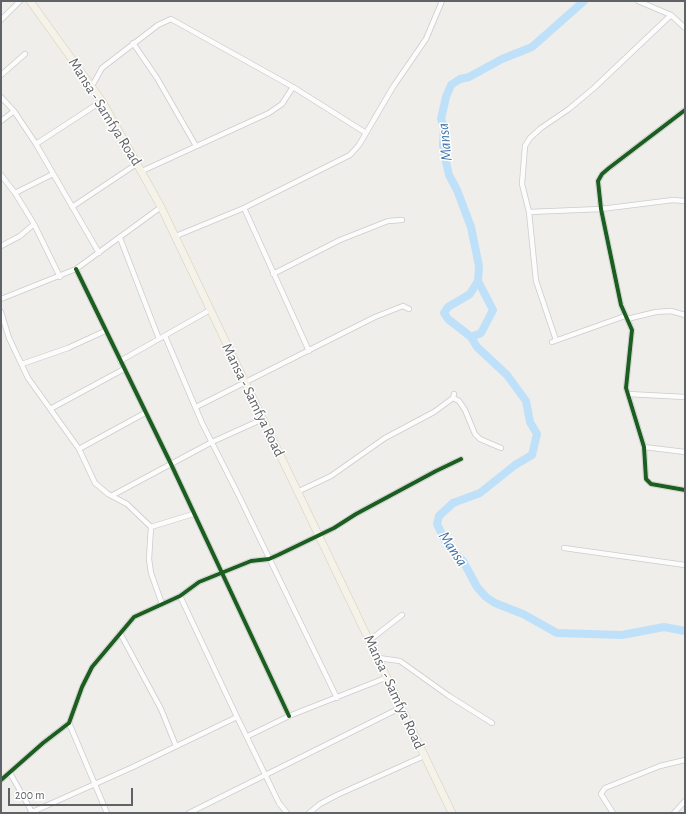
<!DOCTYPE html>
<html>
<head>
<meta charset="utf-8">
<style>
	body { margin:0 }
	#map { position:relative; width:686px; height:814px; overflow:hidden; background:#efeeea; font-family:"Alegreya Sans",sans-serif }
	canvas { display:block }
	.frame { position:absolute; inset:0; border:2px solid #5f6368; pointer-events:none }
	.scale { position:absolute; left:8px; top:788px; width:125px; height:18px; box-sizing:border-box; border:2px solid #5f6368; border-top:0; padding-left:5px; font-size:12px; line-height:14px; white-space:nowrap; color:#5f6368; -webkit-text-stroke:3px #fff; paint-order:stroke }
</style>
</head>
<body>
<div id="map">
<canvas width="686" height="814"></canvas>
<div class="frame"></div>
<div class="scale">200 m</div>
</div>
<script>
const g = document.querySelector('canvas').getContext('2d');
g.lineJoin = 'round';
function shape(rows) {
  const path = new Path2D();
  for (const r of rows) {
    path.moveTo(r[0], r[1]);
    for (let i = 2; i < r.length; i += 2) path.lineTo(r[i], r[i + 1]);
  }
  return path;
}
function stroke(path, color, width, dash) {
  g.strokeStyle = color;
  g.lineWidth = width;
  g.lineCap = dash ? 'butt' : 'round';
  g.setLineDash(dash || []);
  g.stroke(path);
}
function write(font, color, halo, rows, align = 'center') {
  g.font = font + ' "Alegreya Sans",sans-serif';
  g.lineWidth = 3;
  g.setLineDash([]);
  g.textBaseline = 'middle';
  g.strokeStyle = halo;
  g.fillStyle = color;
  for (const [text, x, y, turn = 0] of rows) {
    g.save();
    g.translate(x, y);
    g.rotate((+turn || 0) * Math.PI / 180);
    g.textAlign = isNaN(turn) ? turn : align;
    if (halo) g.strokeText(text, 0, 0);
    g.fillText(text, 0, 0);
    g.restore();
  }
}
stroke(shape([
	[584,1,532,47,502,59,469,77,460,79,451,85,446,97,441,119,444,127,443,145,445,157,449,175,457,190,471,227,479,266,478,281,470,294,448,307,444,313,448,319,471,337,477,347,507,375,526,401,530,422,537,434,532,455,515,465,480,493,453,503,439,516,437,524,447,545,463,561,477,587,486,597,495,603,523,614,557,633,622,635,664,627,685,631],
	[471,337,481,333,493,310,478,281]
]), '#bfe0f9', 8);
const minor = shape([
	[638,1,671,15,685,28],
	[1,20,20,1],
	[133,43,157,78,196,146],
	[1,75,25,54],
	[92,86,102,68,158,25,171,19,293,87,366,133],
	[1,97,14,111,36,144,99,253],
	[685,110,609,168,602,174,598,181,601,209,621,305,632,330,626,388,644,447,646,479,651,484,685,490],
	[1,121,14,111],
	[36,144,102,101],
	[142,171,269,113,282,104,293,87],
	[1,175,15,193,53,174],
	[15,193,34,224,60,277],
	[72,207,138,163],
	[244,208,309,351],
	[529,212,601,209,673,200,685,201],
	[176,236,244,208,350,155,359,145,393,87,426,39,442,1],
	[120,238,159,339],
	[1,246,20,236,34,224],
	[76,269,171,464,289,716],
	[273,274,340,240,388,221,402,220],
	[1,299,76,269,161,207],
	[1,312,9,338,28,378,79,449,95,483,108,494,127,504,151,527],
	[627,319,656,312,671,311,685,315],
	[165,336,202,423,239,496,337,698],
	[556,340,536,281,529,212,522,184,525,146,530,138,541,128,569,109,594,88,671,15],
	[552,342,625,316],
	[120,361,210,310],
	[22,364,68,348,105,331],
	[628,394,685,397],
	[453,398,459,401,465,410,475,434,480,439,501,448],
	[196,407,375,317,403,306,409,309],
	[52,408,124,369],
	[644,447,685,452],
	[79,449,145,413],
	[297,492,331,476,385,438,434,412,453,398,454,394],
	[113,495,212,442,263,419],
	[151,527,149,559,151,573,162,604],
	[151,527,193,514],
	[564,548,685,565],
	[180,596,237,717],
	[120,633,161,709,176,746],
	[370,640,402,615],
	[379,658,400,661,449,696,492,723],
	[69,723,107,813],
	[248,736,289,716,388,677],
	[10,773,32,812],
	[1,780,43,743,69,723,82,687,92,667,134,617,180,596,199,582,251,561,269,559,278,555,334,528,356,514,436,471,461,459],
	[30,813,133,767,237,717,279,803,287,813],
	[189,813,402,707],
	[309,813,320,804,337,795,424,756],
	[613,813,601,794,605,788,660,766,685,760],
	[674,813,685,801]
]);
const primary = shape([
	[30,1,102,101,161,207,452,813]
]);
stroke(minor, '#cbcccc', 6);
stroke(primary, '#d7ceb8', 8);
stroke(minor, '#fdfcfc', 4.5);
stroke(primary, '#f4f2e9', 7);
stroke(shape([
	[685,110,609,168,602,174,598,181,601,209,621,305,632,330,626,388,644,447,646,479,651,484,685,490],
	[76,269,171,464,289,716],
	[1,780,43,743,69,723,82,687,92,667,134,617,180,596,199,582,251,561,269,559,278,555,334,528,356,514,436,471,461,459]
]), '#1b5e20', 4);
write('15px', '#5f6368', '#fff', [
	["Mansa - Samfya Road",105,112,58],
	["Mansa - Samfya Road",253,400,64],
	["Mansa - Samfya Road",394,692,65]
]);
write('italic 16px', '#4174aa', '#fff', [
	["Mansa",445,142,-96],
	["Mansa",453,549,56]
]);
</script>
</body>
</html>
